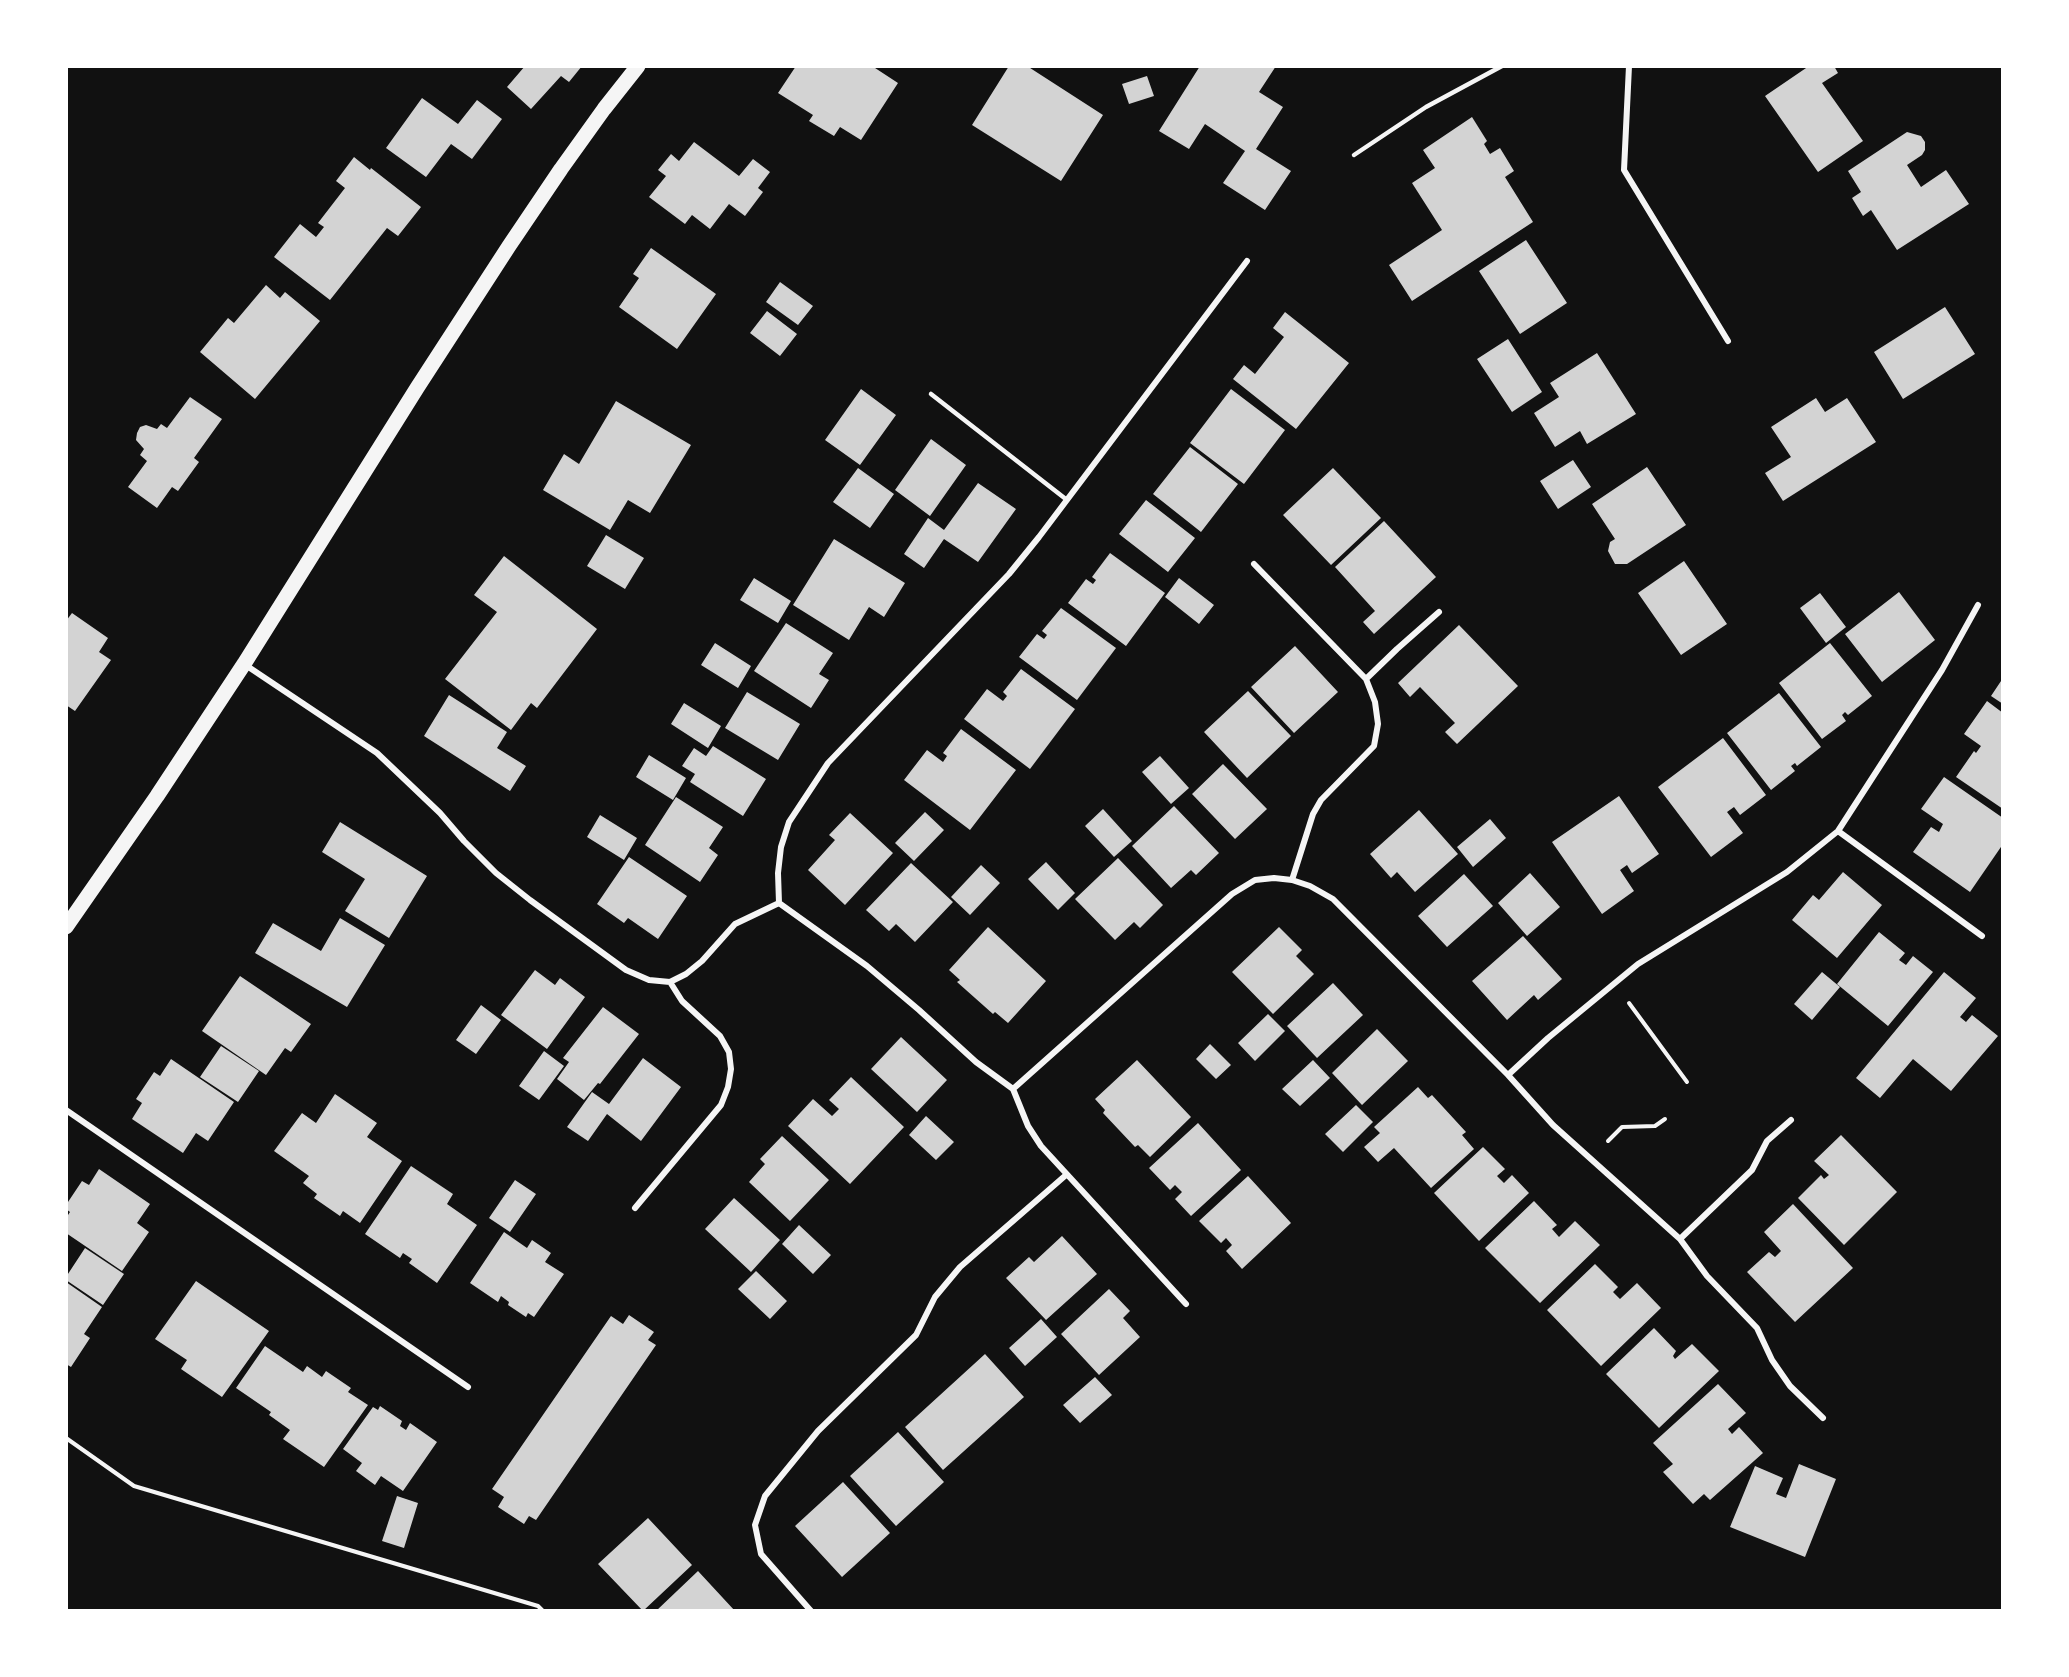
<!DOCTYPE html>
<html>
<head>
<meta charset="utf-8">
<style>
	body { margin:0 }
	#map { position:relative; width:2069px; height:1677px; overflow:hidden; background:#111; font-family:"Archivo Narrow",sans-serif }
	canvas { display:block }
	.frame { position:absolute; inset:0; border:68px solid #fff; pointer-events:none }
</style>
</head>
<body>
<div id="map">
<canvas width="2069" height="1677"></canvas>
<div class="frame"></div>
</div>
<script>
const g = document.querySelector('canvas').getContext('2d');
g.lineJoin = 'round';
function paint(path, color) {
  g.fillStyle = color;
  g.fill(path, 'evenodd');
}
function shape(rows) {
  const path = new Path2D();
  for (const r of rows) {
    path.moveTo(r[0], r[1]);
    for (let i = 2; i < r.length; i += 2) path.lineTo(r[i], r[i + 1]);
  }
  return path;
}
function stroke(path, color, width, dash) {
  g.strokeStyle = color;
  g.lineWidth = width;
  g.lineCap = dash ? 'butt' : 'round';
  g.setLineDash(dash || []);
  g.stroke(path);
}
paint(shape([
	[525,66,582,66,569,82,561,76,531,109,507,87],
	[796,66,872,66,898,83,861,140,840,127,834,136,809,121,813,115,778,93],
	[1009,66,1027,66,1103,115,1061,181,972,125],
	[1200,66,1276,66,1259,92,1283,107,1256,149,1291,171,1265,210,1223,183,1245,151,1205,124,1189,149,1159,131],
	[1809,66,1834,66,1838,73,1822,83,1863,141,1818,172,1765,96],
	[1147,76,1154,96,1129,104,1122,84],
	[422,98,458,124,477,100,502,119,472,159,451,144,426,177,386,148],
	[1472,117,1487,141,1484,144,1490,154,1500,148,1514,171,1505,177,1533,222,1412,301,1389,265,1442,230,1412,183,1435,168,1423,150],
	[1907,132,1921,136,1925,142,1925,150,1922,155,1907,165,1921,187,1946,170,1969,204,1897,250,1871,210,1863,216,1852,198,1861,192,1848,171],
	[694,142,739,176,753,159,770,172,758,188,763,192,745,216,729,204,710,229,692,215,685,224,649,197,666,176,658,170,671,154,679,161],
	[354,157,370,170,371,168,421,207,398,236,387,228,330,300,274,257,300,224,316,237,324,227,318,223,345,188,336,181],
	[1526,240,1567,303,1520,334,1479,271],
	[651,248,716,294,677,349,619,307,639,278,633,274],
	[780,282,813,306,798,325,766,302],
	[266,285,280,298,285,292,320,321,255,399,200,352,228,318,234,323],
	[1945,307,1975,354,1903,399,1874,352],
	[767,311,797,334,780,356,750,333],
	[1285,312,1349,363,1296,429,1233,379,1244,365,1255,374,1284,337,1273,328],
	[1508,339,1542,392,1512,412,1477,359],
	[1597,353,1636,414,1587,444,1580,431,1555,447,1534,413,1559,397,1550,383],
	[861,389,896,415,860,465,825,440],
	[1231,389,1285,430,1244,484,1190,443],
	[190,397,222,419,194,458,199,462,178,491,172,487,157,508,128,487,147,461,140,455,144,449,136,440,137,433,140,427,146,425,157,429,161,424,167,428],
	[1816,398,1825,412,1847,398,1876,442,1783,501,1765,473,1791,457,1771,427],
	[616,401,691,445,650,513,628,500,610,530,543,490,564,454,579,464],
	[931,439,966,465,930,516,895,490],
	[1190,447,1238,484,1201,532,1153,494],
	[1573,460,1591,487,1558,509,1540,481],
	[1647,467,1686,525,1627,564,1615,564,1608,551,1610,542,1615,539,1592,504],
	[858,468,894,494,870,528,833,502],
	[1333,468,1381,518,1331,565,1283,515],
	[978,483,1016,509,978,562,944,539,924,568,904,554,928,518,944,530],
	[1146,500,1195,538,1168,572,1119,534],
	[1384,521,1436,577,1374,634,1363,622,1375,611,1335,567],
	[606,535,644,558,625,589,587,566],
	[834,539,905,583,884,617,869,607,849,640,793,605],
	[1110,553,1165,593,1126,646,1068,603,1086,579,1093,584,1096,580,1092,577],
	[504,556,597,629,537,708,531,703,511,730,445,679,497,612,474,595],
	[1684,561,1727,624,1681,655,1638,593],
	[754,578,791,601,778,623,740,600],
	[1179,578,1214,605,1199,624,1165,597],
	[1899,592,1935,640,1882,682,1845,634],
	[1820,593,1846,627,1826,643,1800,608],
	[1061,608,1116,648,1077,700,1019,657,1037,634,1044,639,1047,635,1042,631],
	[72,613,108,638,99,652,111,660,75,711,66,705,66,621],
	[786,623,833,653,819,674,829,680,811,708,754,671],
	[1459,625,1518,686,1457,744,1445,732,1455,723,1420,687,1410,697,1398,683],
	[715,643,751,666,738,688,701,665],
	[1830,643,1872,696,1848,715,1845,712,1842,715,1846,721,1822,739,1779,683],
	[1295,646,1338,692,1294,733,1251,687],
	[1021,669,1075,709,1030,769,964,719,987,689,1003,701,1007,696,1003,692],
	[2003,678,2003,704,1991,696],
	[1248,691,1291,736,1247,778,1204,732],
	[747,692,800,724,778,760,725,728],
	[1779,693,1821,747,1797,766,1795,763,1791,766,1795,771,1771,790,1727,733],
	[449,695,507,732,497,748,526,766,510,791,424,736],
	[1987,701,2003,713,2003,809,1956,777,1974,751,1976,753,1981,746,1964,734],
	[684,703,721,726,708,748,671,724],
	[961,729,1016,770,970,830,904,780,927,750,943,762,947,756,943,753],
	[1723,738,1766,795,1740,815,1734,807,1727,812,1743,833,1711,857,1658,787],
	[713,746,766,779,743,816,690,782,695,774,682,766,694,748,706,756],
	[649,755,686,778,673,800,636,777],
	[1160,756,1189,788,1171,804,1142,772],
	[1223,764,1267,809,1235,839,1192,794],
	[1944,777,2003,818,2003,844,1970,892,1913,852,1931,827,1939,832,1943,824,1921,809],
	[1619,796,1659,854,1632,873,1627,865,1620,870,1634,891,1602,914,1552,842],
	[676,797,723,827,709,848,718,855,700,882,645,845],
	[1174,806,1219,853,1196,875,1191,870,1171,888,1132,846],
	[1103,809,1132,841,1114,857,1085,826],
	[1419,810,1458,854,1415,892,1397,872,1391,878,1370,854],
	[925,812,944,830,914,861,895,843],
	[850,813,893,853,845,905,808,870,835,840,829,835],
	[600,815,637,838,624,860,587,837],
	[1490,819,1506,838,1473,867,1457,847],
	[340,822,427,876,389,938,345,911,365,879,322,852],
	[629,857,687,896,658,939,628,918,624,923,597,904],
	[1118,858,1163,905,1140,928,1134,922,1115,940,1075,899],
	[1046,862,1075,893,1058,910,1028,879],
	[911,863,953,902,915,942,896,924,889,931,866,910],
	[981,865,1000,883,970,915,951,897],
	[1843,872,1882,905,1837,958,1792,920,1813,895,1819,900],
	[1530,873,1560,907,1527,936,1498,903],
	[1464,874,1493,906,1447,947,1418,916],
	[340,918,385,945,347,1007,255,953,273,923,321,951],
	[988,927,1046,981,1008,1023,995,1012,993,1014,957,982,960,980,949,970],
	[1279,927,1302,950,1296,956,1314,974,1273,1014,1232,972],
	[1879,932,1905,953,1899,960,1906,965,1913,956,1933,972,1888,1026,1837,984],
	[1523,936,1562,979,1538,1000,1534,995,1507,1020,1472,981],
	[535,970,555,985,560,978,585,997,547,1049,501,1015],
	[1822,972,1840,987,1812,1020,1794,1004],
	[1944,972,1976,998,1960,1017,1966,1022,1972,1015,1998,1036,1951,1091,1913,1059,1880,1098,1856,1078],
	[240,976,311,1024,291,1052,285,1048,266,1075,202,1031],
	[1333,983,1363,1015,1317,1058,1287,1026],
	[481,1005,501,1020,476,1054,456,1040],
	[603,1007,639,1034,600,1084,598,1083,584,1100,557,1079,569,1062,563,1058],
	[1268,1014,1285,1031,1255,1061,1238,1043],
	[1377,1029,1408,1061,1362,1105,1332,1073],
	[901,1037,947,1080,917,1112,871,1069],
	[1210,1044,1231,1065,1216,1079,1196,1059],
	[221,1046,259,1071,238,1102,200,1077],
	[544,1051,564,1066,539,1100,519,1086],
	[643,1058,681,1087,641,1141,607,1114,588,1141,567,1127,592,1092,609,1104],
	[171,1059,234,1102,208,1141,196,1133,183,1153,132,1119,142,1103,136,1099,154,1072,160,1076],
	[1137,1060,1191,1117,1150,1157,1138,1145,1135,1147,1103,1113,1105,1110,1095,1099],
	[1313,1060,1330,1078,1300,1106,1282,1089],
	[851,1077,904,1127,850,1184,788,1126,813,1099,832,1116,839,1109,829,1100],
	[1418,1087,1428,1098,1432,1095,1466,1132,1462,1135,1474,1149,1431,1188,1394,1148,1378,1162,1364,1147,1380,1133,1374,1127],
	[335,1094,377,1123,367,1137,402,1161,360,1223,343,1211,340,1216,314,1198,317,1194,303,1183,309,1176,274,1151,302,1113,316,1123],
	[1356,1105,1373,1122,1343,1152,1325,1134],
	[926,1116,954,1142,936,1160,909,1135],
	[1198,1123,1241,1170,1191,1216,1175,1199,1182,1192,1175,1185,1170,1190,1149,1168],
	[1841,1135,1897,1192,1844,1245,1798,1198,1821,1175,1824,1179,1829,1175,1814,1161],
	[782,1136,829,1180,790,1221,749,1182,765,1164,760,1159],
	[1483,1147,1505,1169,1497,1176,1504,1183,1512,1175,1529,1193,1479,1241,1434,1193],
	[411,1166,453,1194,447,1204,477,1225,437,1283,409,1263,412,1259,403,1253,400,1258,365,1234],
	[99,1169,150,1204,137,1223,149,1232,122,1271,66,1233,66,1218,70,1212,66,1209,66,1205,82,1181,89,1185],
	[1248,1176,1291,1223,1242,1269,1226,1251,1232,1245,1226,1238,1221,1243,1199,1221],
	[515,1180,536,1194,510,1232,489,1218],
	[734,1198,780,1240,751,1272,705,1229],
	[1534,1201,1557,1225,1552,1229,1559,1237,1575,1221,1600,1245,1540,1303,1485,1248],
	[1793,1204,1853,1268,1795,1322,1747,1272,1769,1252,1775,1257,1781,1251,1764,1232],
	[799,1225,831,1255,813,1274,782,1244],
	[504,1232,527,1248,532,1240,551,1253,545,1262,564,1274,534,1317,528,1313,526,1317,508,1305,509,1302,501,1296,498,1302,470,1283],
	[1062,1236,1097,1274,1046,1320,1006,1278,1029,1257,1034,1262],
	[85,1248,124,1274,103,1305,66,1280,66,1277],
	[1595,1264,1618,1287,1613,1292,1620,1299,1637,1283,1661,1308,1601,1366,1547,1310],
	[756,1271,787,1301,770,1319,738,1289],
	[196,1281,269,1331,222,1397,181,1369,187,1360,155,1339],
	[66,1282,102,1307,84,1334,90,1338,71,1367,66,1364],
	[1109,1289,1130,1311,1123,1318,1140,1337,1099,1375,1061,1334],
	[629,1315,654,1332,648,1340,656,1345,536,1520,529,1516,524,1524,498,1507,504,1497,492,1489,611,1316,623,1324],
	[1041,1319,1057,1337,1025,1366,1009,1348],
	[1654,1328,1676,1351,1673,1356,1675,1359,1692,1344,1719,1371,1659,1428,1606,1374],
	[265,1346,303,1372,307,1366,322,1377,326,1371,351,1388,348,1392,368,1405,324,1467,283,1439,290,1430,269,1415,271,1412,236,1388],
	[985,1354,1024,1397,943,1470,905,1427],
	[1095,1377,1112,1395,1080,1423,1063,1405],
	[1718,1384,1746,1413,1728,1429,1732,1434,1739,1427,1763,1453,1710,1500,1704,1494,1693,1504,1663,1472,1673,1464,1653,1443],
	[380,1406,402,1421,400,1426,406,1430,410,1423,437,1442,403,1491,381,1476,375,1485,356,1471,362,1463,343,1449,373,1407,378,1410],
	[898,1432,944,1482,896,1526,850,1476],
	[1799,1464,1836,1479,1805,1557,1730,1527,1755,1466,1783,1478,1776,1494,1786,1498],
	[843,1482,890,1533,842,1577,795,1526],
	[397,1496,418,1503,404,1548,382,1541],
	[648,1518,692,1565,643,1611,598,1564],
	[698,1571,735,1611,656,1611]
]), '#d3d3d3');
stroke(shape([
	[1629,1003,1687,1082],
	[1608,1141,1622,1127,1655,1126,1665,1119],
	[66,1438,134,1486,538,1606,543,1611]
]), '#f5f5f5', 4);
stroke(shape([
	[1354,155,1426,107,1502,66],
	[931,394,1067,500]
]), '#f5f5f5', 4.5);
stroke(shape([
	[1629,66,1624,170,1728,341],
	[1254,564,1366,679,1375,702,1378,724,1374,746,1321,800,1313,814,1292,880],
	[244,664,377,753,440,813,464,841,496,873,530,900,626,970,649,980,670,982,682,1001,720,1036,729,1052,731,1069,728,1087,721,1105,635,1208],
	[1366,679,1397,649,1439,612],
	[1838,831,1982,936],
	[779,903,867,966,919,1010,976,1062,1013,1089,1028,1126,1041,1146,1186,1304],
	[670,982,686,974,702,961,735,924,779,903,778,873,781,847,789,822,828,763,1009,574,1039,537,1247,261],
	[1508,1075,1553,1125,1680,1239,1707,1276,1757,1328,1772,1360,1790,1386,1823,1418],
	[1013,1089,1232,894,1255,880,1274,878,1292,880,1310,886,1333,899,1508,1075,1548,1038,1638,964,1787,872,1838,831,1942,670,1978,605],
	[66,1110,468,1387],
	[1680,1239,1752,1170,1767,1141,1791,1120],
	[811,1611,761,1554,755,1525,765,1496,818,1431,916,1335,935,1297,960,1267,1066,1175]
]), '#f5f5f5', 6);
stroke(shape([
	[66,927,157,796,244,664,417,388,509,246,561,169,604,109,638,66]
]), '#f5f5f5', 15);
</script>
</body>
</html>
